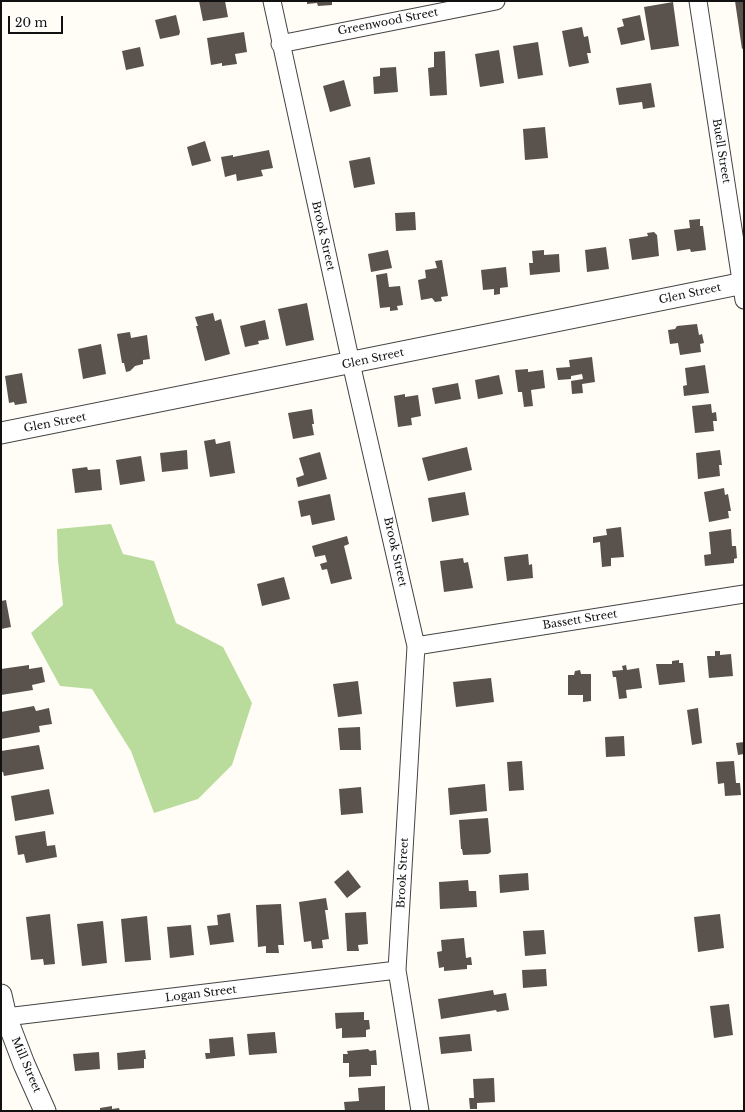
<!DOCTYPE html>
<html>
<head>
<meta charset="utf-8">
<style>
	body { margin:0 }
	#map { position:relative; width:745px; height:1112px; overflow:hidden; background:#fffdf5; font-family:"Libre Baskerville",serif }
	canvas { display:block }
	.frame { position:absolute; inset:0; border:2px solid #111; pointer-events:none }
	.scale { position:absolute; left:8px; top:16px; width:55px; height:18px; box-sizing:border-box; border:2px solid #111; border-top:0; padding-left:5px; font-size:12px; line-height:14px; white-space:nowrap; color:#111; -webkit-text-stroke:3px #fff; paint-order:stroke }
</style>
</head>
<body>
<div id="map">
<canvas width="745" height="1112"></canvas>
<div class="frame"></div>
<div class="scale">20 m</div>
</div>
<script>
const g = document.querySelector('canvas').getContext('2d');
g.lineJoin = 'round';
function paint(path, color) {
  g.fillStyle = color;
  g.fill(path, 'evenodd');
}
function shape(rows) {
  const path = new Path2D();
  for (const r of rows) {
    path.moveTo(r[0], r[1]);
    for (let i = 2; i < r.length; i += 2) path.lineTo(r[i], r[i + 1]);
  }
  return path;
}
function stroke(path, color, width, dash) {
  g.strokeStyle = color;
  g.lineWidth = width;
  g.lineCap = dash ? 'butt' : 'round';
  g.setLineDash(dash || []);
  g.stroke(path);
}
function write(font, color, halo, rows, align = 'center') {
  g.font = font + ' "Libre Baskerville",serif';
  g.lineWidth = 4;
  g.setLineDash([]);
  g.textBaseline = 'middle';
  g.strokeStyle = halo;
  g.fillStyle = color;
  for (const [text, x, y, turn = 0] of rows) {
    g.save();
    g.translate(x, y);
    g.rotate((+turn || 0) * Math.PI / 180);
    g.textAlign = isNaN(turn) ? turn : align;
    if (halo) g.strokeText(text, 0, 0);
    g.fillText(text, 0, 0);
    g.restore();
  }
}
paint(shape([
	[111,524,123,554,154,561,176,623,223,647,252,703,232,765,198,799,154,813,131,751,92,689,60,686,31,633,63,605,58,561,57,529]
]), '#b9dc9c');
paint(shape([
	[199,1,225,1,228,17,203,21],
	[307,1,332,1,332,5,318,6,317,3,307,4],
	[735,1,744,1,744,48,742,49],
	[673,2,679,46,651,50,644,7],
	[176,15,180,32,179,35,160,39,155,20],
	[640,15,645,40,621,45,617,28,624,26,622,19],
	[582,27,584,37,588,36,591,53,587,53,589,63,569,67,562,31],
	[244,32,247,52,235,54,237,64,222,66,222,63,211,65,207,38],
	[538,42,543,75,518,79,513,46],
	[140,47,144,66,126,70,122,51],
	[499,50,504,83,480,87,475,54],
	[445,51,447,95,430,96,428,68,434,67,434,52],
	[396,67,398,92,374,94,373,77,380,76,380,68],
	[344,80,351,106,330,112,323,86],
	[651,83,655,107,643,109,642,102,619,105,616,88],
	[545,127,548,158,525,160,523,129],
	[205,141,211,161,192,166,187,147],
	[269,150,273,168,261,170,263,176,237,181,236,174,225,177,221,157,233,155,233,157],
	[370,157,375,184,354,188,349,161],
	[415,212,416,230,396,231,395,213],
	[700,219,700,226,703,226,706,250,691,252,690,249,677,251,674,230,690,228,689,220],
	[654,232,657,235,659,256,632,260,629,239,648,236,647,233],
	[606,247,609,269,587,272,585,250],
	[388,250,392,268,371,272,368,254],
	[544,250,544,255,559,254,560,272,530,275,529,263,533,263,532,251],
	[442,260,448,296,441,297,442,301,435,302,432,298,421,300,418,280,426,278,425,270,437,268,435,261],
	[506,267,508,287,500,288,500,294,494,295,494,289,483,290,481,270],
	[387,273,389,287,400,286,403,305,397,306,398,310,390,311,390,307,380,308,376,275],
	[307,303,314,340,286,346,278,309],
	[213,313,215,321,221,319,230,354,205,361,196,326,198,326,195,317],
	[265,320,269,339,258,341,259,344,245,347,240,326],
	[697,324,699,335,702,334,704,343,700,344,701,352,680,355,678,343,670,344,668,330,675,329,677,326],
	[130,332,131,338,147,335,150,359,143,360,143,364,135,366,130,371,126,372,124,363,122,363,117,334],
	[101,344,106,374,83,379,78,349],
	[592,357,595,382,582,384,583,393,572,394,571,381,583,379,582,374,571,376,571,379,558,380,556,368,570,367,569,360],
	[705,365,709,393,684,396,683,386,687,385,685,368],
	[528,369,528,372,543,370,545,388,531,390,533,406,524,407,522,392,518,392,515,370],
	[22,373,27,403,15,405,14,402,9,403,5,376],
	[499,375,503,394,478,399,475,380],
	[458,383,461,399,435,404,432,388],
	[405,394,405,397,418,395,421,416,411,418,412,425,398,427,394,396],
	[711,404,712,413,716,412,717,421,713,421,714,431,695,433,692,406],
	[312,409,314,424,312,424,314,435,293,439,288,413],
	[215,439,216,444,230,441,235,473,210,477,204,441],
	[467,447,472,470,428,481,422,458],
	[187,450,188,469,162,472,160,453],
	[720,450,722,465,719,465,720,476,698,479,696,453],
	[320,452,327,479,298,487,296,478,304,475,299,458],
	[141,456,145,481,120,485,116,460],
	[87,467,88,470,100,469,102,490,75,493,72,469],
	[724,488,725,495,728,494,731,511,728,511,729,518,709,522,704,492],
	[465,492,469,515,432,522,428,498],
	[330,494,335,520,312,525,310,515,301,517,298,501],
	[621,527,624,557,611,558,611,566,602,567,600,542,593,543,593,537,607,535,606,529],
	[731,529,732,546,736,546,737,558,734,559,734,563,705,566,704,555,711,554,709,532],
	[347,536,349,544,344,546,352,579,331,584,327,569,322,570,320,564,327,562,325,555,315,557,312,546],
	[528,554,529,565,532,564,533,578,507,581,504,557],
	[463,558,464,563,468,562,473,588,444,592,440,561],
	[284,577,290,599,262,606,257,584],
	[6,600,11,627,1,629,1,601],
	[715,651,720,651,720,655,731,654,733,676,709,678,707,656,715,656],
	[679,660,679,663,683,663,685,682,659,685,656,664,672,664,672,661],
	[29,665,29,669,42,667,45,682,32,685,33,690,1,695,1,669],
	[626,665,627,670,639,668,642,688,626,690,627,698,619,699,616,677,613,677,612,671,623,670,622,666],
	[580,670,581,674,591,674,591,701,583,702,583,695,568,695,568,675,574,675,575,671],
	[491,678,494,702,456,707,453,682],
	[358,681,362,714,338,717,333,684],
	[34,706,36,711,49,708,52,724,39,726,40,732,1,739,1,712],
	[698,708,702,743,692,745,687,710],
	[360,727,361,750,340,750,338,728],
	[624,736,625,756,606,757,605,737],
	[744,742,744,754,738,755,736,743],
	[39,745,44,769,4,776,3,772,1,772,1,751],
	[522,761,524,790,509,791,507,762],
	[734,761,736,783,740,783,741,795,725,796,724,783,718,784,716,762],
	[485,784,487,811,450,815,448,788],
	[361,787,363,813,341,815,339,789],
	[49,789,54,814,15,821,11,796],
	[488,818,491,852,488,854,463,855,462,849,461,849,459,820],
	[45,831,47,846,55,845,57,857,26,863,24,854,18,855,15,836],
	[348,870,361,887,347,898,334,882],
	[528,873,529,890,500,893,499,875],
	[468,880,469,891,476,891,477,907,440,909,439,882],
	[326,898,328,910,325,910,329,939,322,940,323,948,312,949,311,941,304,942,299,902],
	[281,904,284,945,278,945,279,953,266,953,266,946,258,947,256,905],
	[366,912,368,944,358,945,359,951,347,951,345,913],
	[230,913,234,942,210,945,207,926,218,925,217,915],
	[50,914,55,964,44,965,43,959,31,960,26,917],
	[720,914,724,948,698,952,694,917],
	[147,916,151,960,125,962,121,919],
	[103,921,107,963,82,966,77,924],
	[191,925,194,955,170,958,167,927],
	[544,930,546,954,525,956,523,931],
	[464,938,466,958,471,957,472,965,467,965,467,969,444,971,444,967,439,968,437,952,442,951,441,940],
	[546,969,547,986,523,988,522,970],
	[493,990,494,995,506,993,509,1010,497,1012,496,1010,441,1019,438,999],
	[729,1004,733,1035,714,1038,710,1006],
	[364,1012,364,1020,369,1020,370,1029,366,1030,366,1037,342,1038,342,1028,336,1029,335,1013],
	[275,1032,277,1053,249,1055,247,1034],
	[470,1034,472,1051,441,1054,439,1037],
	[233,1037,235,1056,206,1059,205,1053,210,1053,209,1039],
	[368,1049,370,1051,376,1050,377,1065,371,1065,371,1076,349,1077,349,1063,343,1063,343,1054,348,1054,347,1051],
	[145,1050,146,1059,144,1059,144,1068,118,1070,117,1053],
	[99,1052,100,1069,75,1071,73,1054],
	[494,1078,495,1102,477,1103,477,1109,470,1109,469,1098,474,1098,473,1079],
	[385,1086,385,1111,345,1111,344,1102,359,1101,358,1088],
	[112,1106,112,1109,119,1108,120,1111,100,1111,100,1108]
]), '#5a524d');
const minor = shape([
	[272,1,351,363,416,646,397,970,420,1111],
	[698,1,744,300],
	[280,44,496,1],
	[416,646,744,594],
	[6,1017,397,970]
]);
const tertiary = shape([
	[1,433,744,283],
	[1,995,6,1017,24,1064,45,1111]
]);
stroke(minor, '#444', 19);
stroke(tertiary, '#444', 23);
stroke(minor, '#fff', 17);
stroke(tertiary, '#fff', 21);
write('11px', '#111', '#fff', [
	["Greenwood Street",388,22,-11],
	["Buell Street",721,151,81],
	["Brook Street",323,236,77],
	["Glen Street",690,294,-12],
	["Glen Street",373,359,-12],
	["Glen Street",55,423,-11],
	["Brook Street",395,552,77],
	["Bassett Street",580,620,-9],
	["Brook Street",403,873,-87],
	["Logan Street",201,994,-7],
	["Mill Street",26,1065,67]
]);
</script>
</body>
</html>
